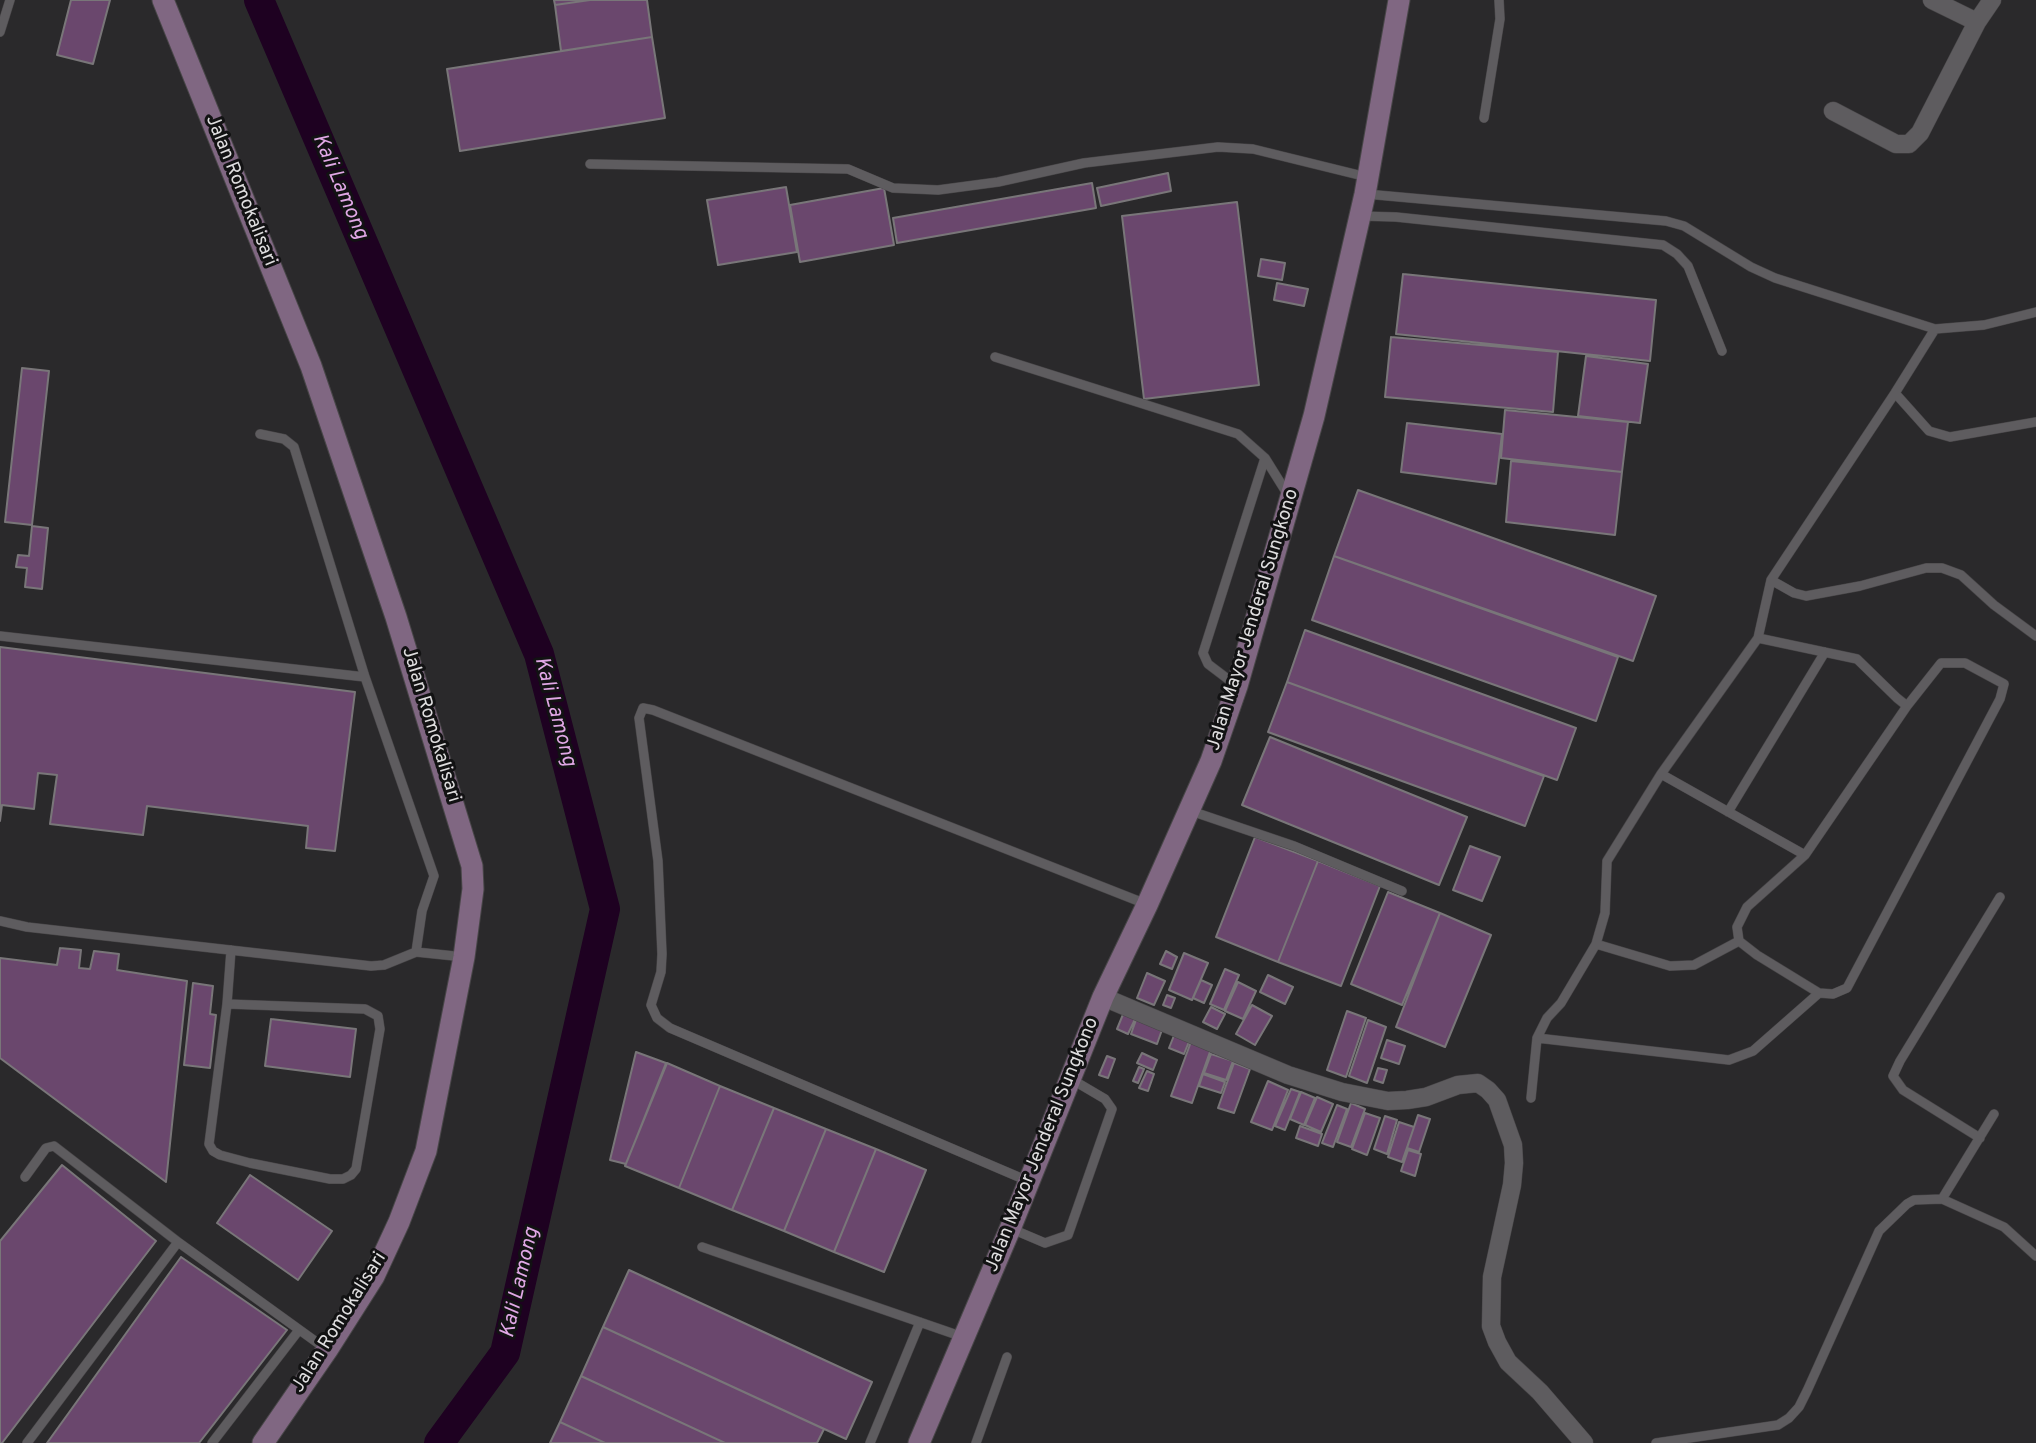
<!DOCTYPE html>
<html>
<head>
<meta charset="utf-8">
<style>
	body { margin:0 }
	canvas { display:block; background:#2a292b }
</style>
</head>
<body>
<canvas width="2036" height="1443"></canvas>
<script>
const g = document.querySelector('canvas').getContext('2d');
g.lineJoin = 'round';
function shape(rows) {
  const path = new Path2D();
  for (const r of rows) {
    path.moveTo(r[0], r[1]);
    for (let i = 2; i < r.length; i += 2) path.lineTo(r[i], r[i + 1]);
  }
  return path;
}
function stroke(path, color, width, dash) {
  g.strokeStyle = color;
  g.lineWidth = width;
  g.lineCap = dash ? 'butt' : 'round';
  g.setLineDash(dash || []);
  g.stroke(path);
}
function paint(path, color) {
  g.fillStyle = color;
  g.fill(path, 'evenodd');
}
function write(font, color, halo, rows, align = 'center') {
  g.font = font + ' Overpass,sans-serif';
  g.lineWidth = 6;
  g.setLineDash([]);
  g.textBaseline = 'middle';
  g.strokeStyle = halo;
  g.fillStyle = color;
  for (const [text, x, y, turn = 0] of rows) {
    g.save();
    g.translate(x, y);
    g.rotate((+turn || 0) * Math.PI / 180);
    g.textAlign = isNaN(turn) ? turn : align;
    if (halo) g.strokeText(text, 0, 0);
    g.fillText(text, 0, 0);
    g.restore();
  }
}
stroke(shape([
	[259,0,539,654,605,909,505,1353,439,1443]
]), '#1e0121', 30);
const building = shape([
	[71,0,110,0,93,64,57,55,71,0],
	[554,0,590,0,555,5,554,0],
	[590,0,647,0,652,37,561,51,555,5,590,0],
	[652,37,665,118,460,151,447,69,652,37],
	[1168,173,1171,191,1101,206,1097,188,1168,173],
	[1092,183,1096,208,897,243,893,218,1092,183],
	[786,187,797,252,718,265,707,200,786,187],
	[884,188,894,245,800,262,790,205,884,188],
	[1237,202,1259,385,1144,399,1122,216,1237,202],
	[1261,259,1285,263,1282,280,1258,276,1261,259],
	[1403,274,1656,300,1650,361,1396,334,1403,274],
	[1277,283,1308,289,1304,306,1274,300,1277,283],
	[1391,337,1558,352,1553,412,1385,397,1391,337],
	[1586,356,1648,364,1640,423,1578,416,1586,356],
	[22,368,49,371,32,525,5,522,22,368],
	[1505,410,1628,422,1622,472,1501,458,1505,410],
	[1407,423,1502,434,1496,484,1401,472,1407,423],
	[1511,461,1622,472,1615,535,1506,522,1511,461],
	[1358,490,1656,596,1633,661,1334,556,1358,490],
	[32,526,48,528,42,589,25,587,27,568,16,567,18,555,29,556,32,526],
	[1334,556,1618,657,1596,721,1312,620,1334,556],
	[1305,630,1576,728,1557,780,1287,682,1305,630],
	[0,647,355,692,335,851,306,848,308,826,147,806,143,835,50,824,57,775,38,773,34,809,2,805,0,821,0,647],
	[1287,682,1544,776,1525,826,1268,732,1287,682],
	[1270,737,1467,817,1439,885,1242,805,1270,737],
	[1255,837,1318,861,1278,962,1216,937,1255,837],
	[1470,846,1500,857,1482,901,1453,890,1470,846],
	[1318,861,1380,886,1341,986,1278,962,1318,861],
	[1388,892,1440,913,1402,1005,1351,984,1388,892],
	[1440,913,1491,935,1445,1047,1396,1027,1440,913],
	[60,948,81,950,79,968,90,969,94,951,119,954,117,970,187,981,166,1182,0,1058,0,958,57,965,60,948],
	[1166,951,1177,957,1172,969,1160,964,1166,951],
	[1184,953,1208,963,1192,1000,1169,990,1184,953],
	[1225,969,1239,975,1224,1010,1210,1004,1225,969],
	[1147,973,1165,981,1154,1005,1137,998,1147,973],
	[1268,975,1293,987,1285,1004,1260,992,1268,975],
	[1201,980,1212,985,1204,1003,1193,998,1201,980],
	[1238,982,1256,991,1243,1019,1225,1011,1238,982],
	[193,983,213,986,210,1014,216,1015,210,1068,184,1065,193,983],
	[1167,995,1175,998,1171,1008,1163,1005,1167,995],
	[1252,1005,1272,1016,1255,1045,1236,1034,1252,1005],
	[1211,1007,1225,1014,1217,1029,1203,1022,1211,1007],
	[1347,1011,1366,1018,1346,1077,1327,1070,1347,1011],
	[1124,1012,1136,1017,1128,1034,1117,1029,1124,1012],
	[1137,1017,1163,1027,1157,1044,1131,1034,1137,1017],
	[271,1019,356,1029,350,1077,265,1066,271,1019],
	[1368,1020,1386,1027,1367,1083,1349,1076,1368,1020],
	[1175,1033,1190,1039,1184,1054,1169,1048,1175,1033],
	[1192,1039,1212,1046,1192,1103,1171,1096,1192,1039],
	[1387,1040,1405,1046,1399,1064,1381,1058,1387,1040],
	[636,1052,666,1063,626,1164,610,1160,636,1052],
	[1142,1053,1157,1060,1153,1070,1137,1063,1142,1053],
	[1211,1054,1233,1061,1226,1080,1204,1073,1211,1054],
	[1107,1056,1115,1059,1108,1078,1099,1075,1107,1056],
	[667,1063,720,1086,679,1188,625,1166,667,1063],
	[1234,1063,1250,1069,1234,1113,1218,1108,1234,1063],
	[1139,1067,1144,1069,1138,1083,1133,1081,1139,1067],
	[1378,1068,1387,1070,1383,1083,1374,1080,1378,1068],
	[1147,1071,1154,1074,1148,1091,1139,1088,1147,1071],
	[1203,1074,1225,1082,1221,1093,1199,1086,1203,1074],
	[1268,1081,1288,1090,1272,1130,1251,1122,1268,1081],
	[720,1086,774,1108,732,1210,679,1188,720,1086],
	[1291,1089,1300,1092,1285,1130,1275,1126,1291,1089],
	[1301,1092,1315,1098,1304,1125,1290,1119,1301,1092],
	[1317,1097,1333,1104,1321,1132,1305,1125,1317,1097],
	[1351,1103,1365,1109,1351,1147,1337,1142,1351,1103],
	[1337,1105,1347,1109,1333,1147,1322,1143,1337,1105],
	[774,1108,826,1129,784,1231,732,1210,774,1108],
	[1365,1113,1380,1118,1367,1155,1352,1149,1365,1113],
	[1418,1115,1430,1119,1419,1152,1407,1148,1418,1115],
	[1385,1116,1397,1120,1387,1154,1374,1149,1385,1116],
	[1399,1122,1414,1127,1402,1162,1388,1157,1399,1122],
	[1300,1126,1322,1134,1318,1146,1296,1138,1300,1126],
	[826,1129,876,1149,834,1252,784,1231,826,1129],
	[876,1149,926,1170,884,1272,834,1252,876,1149],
	[1408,1150,1421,1154,1415,1176,1401,1171,1408,1150],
	[62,1165,156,1241,2,1443,0,1443,0,1241,62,1165],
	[250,1175,332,1231,298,1280,217,1223,250,1175],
	[181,1257,287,1330,199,1443,47,1443,181,1257],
	[629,1270,872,1382,846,1439,603,1327,629,1270],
	[603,1327,824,1429,817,1443,725,1443,581,1376,603,1327],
	[581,1376,725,1443,605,1443,560,1422,581,1376],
	[560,1422,605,1443,550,1443,560,1422]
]);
paint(building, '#6a476d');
stroke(building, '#797679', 2);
const lane = shape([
	[0,32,10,0],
	[1484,118,1500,19,1499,0],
	[590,164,848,169,893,188,938,190,998,182,1084,163,1218,147,1253,149,1367,177],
	[1366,194,1666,221,1684,226,1751,267,1775,278,1935,329,1895,393,1771,580,1758,638,1661,774,1607,861,1605,913,1596,944,1561,1003,1547,1018,1537,1038,1531,1098],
	[1361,216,1396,217,1663,245,1677,254,1688,266,1722,351],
	[1935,329,1984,325,2036,312],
	[995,357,1238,434,1265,458,1288,495],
	[1895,393,1929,431,1950,437,2036,422],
	[260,434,284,439,294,447,365,677],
	[1771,580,1794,593,1806,596,1860,586,1926,568,1942,568,1961,575,1994,605,2036,636],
	[0,636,365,677,434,876,422,911,416,952],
	[1758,638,1857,659,1897,698,1907,706,1941,663,1965,663,2004,684,2000,699,1847,988,1833,994,1819,993,1757,955,1739,941,1737,927,1747,907,1805,855,1907,706],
	[1237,686,1208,664,1203,653,1265,458],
	[1661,774,1805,855],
	[1191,811,1294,846,1402,891],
	[1728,812,1825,652],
	[0,921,27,927,371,966,384,965,416,952,464,957],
	[1596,944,1670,966,1694,965,1739,941],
	[227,1004,365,1009,378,1016,380,1029,356,1169,351,1175,343,1179,330,1179,250,1163,220,1155,213,1151,209,1144,227,1004,231,950],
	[1537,1038,1729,1060,1753,1051,1819,993],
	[1980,1138,1903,1090,1893,1076,1900,1061,2000,897],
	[25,1177,46,1148,54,1146,178,1242,326,1349],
	[1028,1181,670,1028,657,1018,651,1005,661,972,662,954,658,861,639,718,643,708,653,710,1146,904],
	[1942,1199,1994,1114],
	[1012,1229,1045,1243,1068,1235,1112,1109,1105,1099,1071,1079],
	[702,1247,963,1337],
	[27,1443,178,1242],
	[212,1443,299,1330],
	[870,1443,920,1322],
	[976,1443,1007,1357],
	[1656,1443,1778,1425,1789,1418,1799,1407,1807,1391,1879,1231,1907,1204,1914,1200,1942,1199,2004,1227,2036,1256]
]);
const street = shape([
	[1932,0,1977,22],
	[1833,111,1896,144,1909,144,1920,133,1977,22,1992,0],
	[1103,997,1288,1075,1342,1092,1388,1101,1407,1100,1426,1097,1458,1085,1478,1083,1488,1090,1497,1100,1513,1145,1514,1163,1512,1185,1492,1277,1491,1326,1497,1342,1508,1362,1540,1392,1584,1443]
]);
const secondary = shape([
	[163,0,311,366,396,617,472,866,473,889,464,957,426,1151,399,1222,374,1276,327,1350,263,1443],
	[919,1443,1010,1229,1103,997,1147,905,1211,761,1237,686,1314,416,1365,194,1399,0]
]);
stroke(lane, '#484648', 10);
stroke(street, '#484648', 19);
stroke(secondary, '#484648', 23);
stroke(lane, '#5e5c5f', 9);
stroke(street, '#5e5c5f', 18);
stroke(secondary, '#806782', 21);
write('19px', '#deddde', '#121213', [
	["Jalan Romokalisari",240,191,68],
	["Jalan Mayor Jenderal Sungkono",1254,620,-73],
	["Jalan Romokalisari",430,725,73],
	["Jalan Mayor Jenderal Sungkono",1043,1145,-68],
	["Jalan Romokalisari",340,1323,-58]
]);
write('italic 21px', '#e0a7e5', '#121213', [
	["Kali Lamong",339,187,67],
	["Kali Lamong",554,712,75],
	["Kali Lamong",521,1283,-77]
]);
</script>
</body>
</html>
